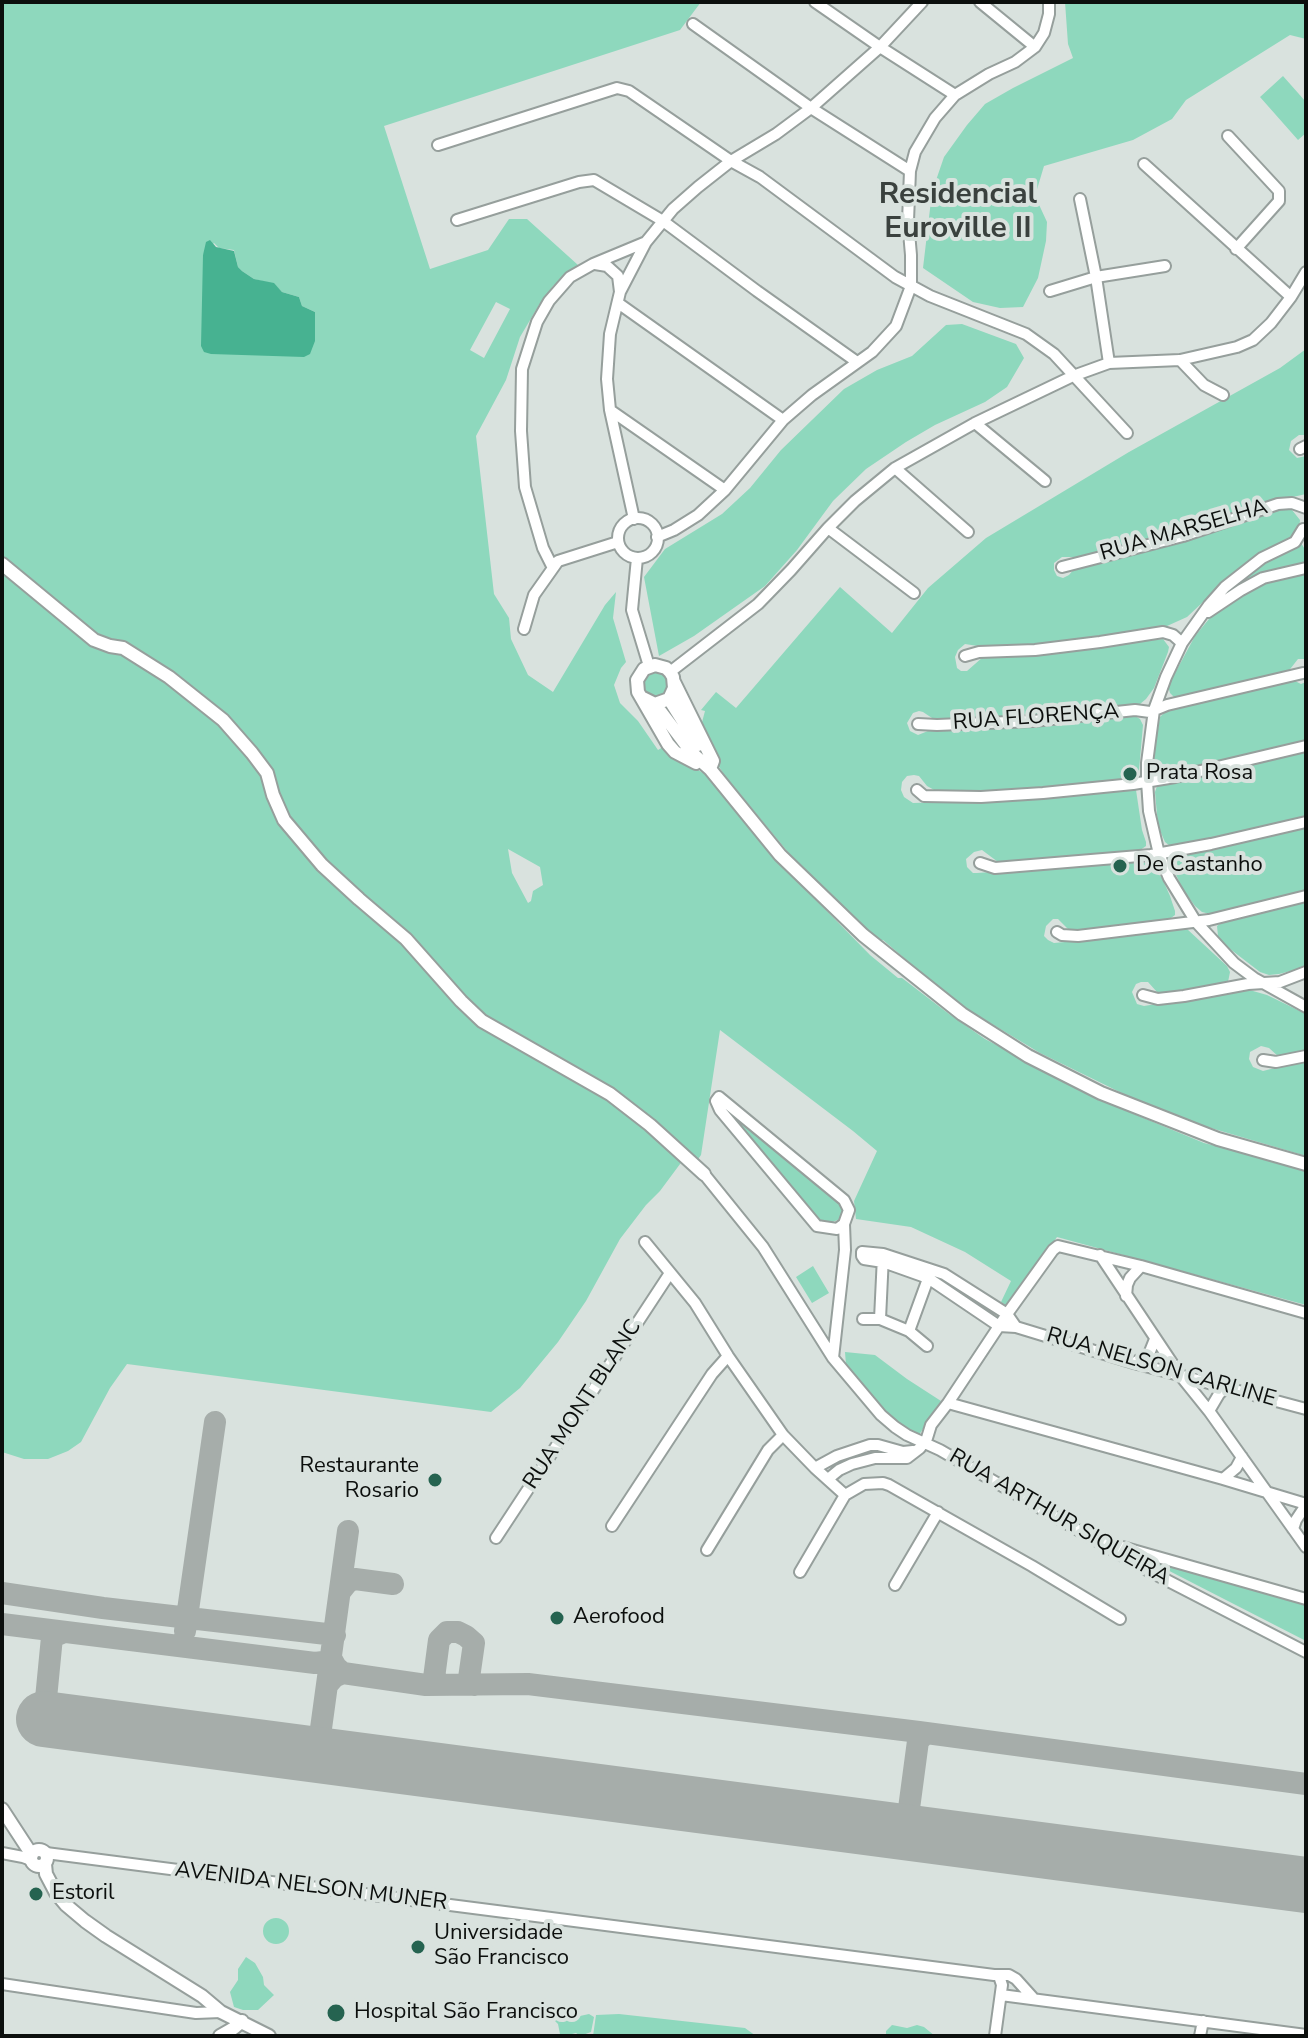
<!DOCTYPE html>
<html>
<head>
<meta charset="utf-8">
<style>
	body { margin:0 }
	#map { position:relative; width:1308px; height:2038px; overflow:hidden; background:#d9e2de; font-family:"Nunito Sans",sans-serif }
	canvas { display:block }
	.frame { position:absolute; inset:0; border:4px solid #0c0f0d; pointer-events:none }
</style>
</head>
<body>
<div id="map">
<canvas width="1308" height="2038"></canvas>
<div class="frame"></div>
</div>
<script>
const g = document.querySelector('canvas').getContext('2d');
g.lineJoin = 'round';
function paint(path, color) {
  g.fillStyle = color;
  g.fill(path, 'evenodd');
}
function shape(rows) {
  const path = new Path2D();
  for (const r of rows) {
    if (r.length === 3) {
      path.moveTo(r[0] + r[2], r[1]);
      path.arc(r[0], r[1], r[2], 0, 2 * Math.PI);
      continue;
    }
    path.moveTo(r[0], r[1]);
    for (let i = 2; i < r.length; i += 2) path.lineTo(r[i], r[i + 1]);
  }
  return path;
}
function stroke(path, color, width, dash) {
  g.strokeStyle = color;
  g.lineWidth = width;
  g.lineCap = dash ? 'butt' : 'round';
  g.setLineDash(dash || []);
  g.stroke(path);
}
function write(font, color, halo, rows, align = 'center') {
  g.font = font + ' "Nunito Sans",sans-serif';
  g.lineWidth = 8;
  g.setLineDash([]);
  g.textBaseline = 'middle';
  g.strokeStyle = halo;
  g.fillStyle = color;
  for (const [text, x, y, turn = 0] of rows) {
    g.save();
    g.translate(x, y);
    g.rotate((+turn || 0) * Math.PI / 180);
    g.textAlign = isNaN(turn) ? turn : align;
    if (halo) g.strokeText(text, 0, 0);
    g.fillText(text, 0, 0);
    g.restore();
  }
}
paint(shape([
	[2,2,701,2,680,30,384,126,430,269,488,250,509,219,527,219,578,265,553,286,539,305,520,337,506,380,476,436,494,594,509,618,511,639,528,675,553,692,605,605,616,592,613,618,626,662,621,668,614,685,620,703,638,721,658,750,663,747,661,744,663,742,676,756,706,775,765,848,870,955,898,978,902,978,949,1014,985,1039,1105,1102,1204,1143,1306,1169,1306,1305,1057,1237,1007,1306,1001,1302,1011,1281,965,1252,911,1227,856,1219,854,1201,877,1151,853,1131,720,1030,701,1155,692,1168,683,1160,660,1191,646,1205,620,1239,586,1301,558,1342,520,1388,491,1412,127,1364,110,1388,81,1442,68,1451,48,1459,24,1459,2,1452],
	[214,243,219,248,234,250,238,267,242,271,254,279,274,284,282,292,299,297,302,306,315,312,315,341,203,255],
	[496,302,510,309,484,358,470,350],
	[508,849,540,867,543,885,533,891,531,901,528,903,512,873],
	[1065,2,1306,2,1306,39,1290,35,1186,100,1172,119,1133,140,1044,166,1035,196,1047,222,1046,241,1038,278,1023,307,1000,308,973,302,923,268,932,192,944,157,967,125,985,104,1013,88,1073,58,1068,44],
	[1283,76,1306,102,1306,133,1298,140,1260,97],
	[962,324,1016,344,1024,358,1007,387,985,402,935,425,906,442,866,469,833,501,797,550,765,586,694,636,659,656,644,577,665,549,722,514,750,488,781,450,844,389,877,370,912,356,946,325],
	[1306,349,1306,435,1299,435,1291,441,1289,450,1297,458,1306,456,1306,494,1284,499,1190,530,1077,557,1062,557,1054,563,1054,570,1057,576,1063,578,1069,575,1074,569,1284,507,1292,510,1300,520,1299,530,1294,537,1232,575,1187,617,1167,626,1149,631,1045,645,984,647,965,644,958,650,955,657,957,668,961,671,967,671,983,657,991,654,1101,646,1163,639,1169,647,1168,652,1154,688,1146,699,1140,704,1131,707,1053,717,935,720,923,712,919,711,913,713,907,723,910,731,918,735,933,729,1055,723,1135,716,1140,719,1143,725,1139,770,1134,779,1093,785,974,794,936,791,927,786,919,776,914,775,907,776,902,782,901,790,904,797,913,803,977,801,1133,789,1136,790,1142,830,1146,842,1146,846,1136,853,1008,864,998,862,982,850,974,852,966,859,967,867,973,873,977,873,1063,867,1134,859,1151,865,1162,878,1170,896,1175,911,1175,915,1171,918,1125,927,1078,932,1070,931,1058,919,1053,919,1046,926,1044,936,1048,940,1054,943,1065,942,1163,929,1187,929,1227,966,1230,972,1228,982,1217,986,1165,995,1157,992,1148,982,1141,982,1136,984,1132,992,1137,1004,1144,1006,1246,989,1267,995,1306,1014,1306,1051,1279,1057,1269,1048,1261,1046,1250,1052,1249,1059,1253,1067,1263,1071,1306,1060,1306,1156,1187,1121,1136,1100,1040,1053,967,1009,911,967,911,964,883,940,880,940,859,923,792,857,725,776,716,762,701,726,705,711,701,710,716,692,736,708,840,587,892,633,928,588,986,538,1129,452,1280,368],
	[1301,543,1306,551,1306,563,1282,568,1264,574,1219,600,1224,592,1246,574,1285,549],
	[1306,572,1306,659,1298,659,1287,673,1184,697,1174,697,1170,693,1168,686,1195,636,1209,619,1225,605,1259,585,1274,579],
	[656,685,13],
	[1291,679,1301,684,1306,682,1306,741,1280,749,1165,774,1154,766,1153,759,1160,717,1168,709],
	[1306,750,1306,817,1238,834,1178,846,1170,846,1165,842,1158,826,1155,792,1157,786,1163,783],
	[1306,826,1306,892,1210,914,1202,912,1195,906,1183,890,1172,866,1176,856,1181,854],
	[1306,900,1306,967,1279,974,1269,975,1260,972,1221,942,1218,936,1217,926,1226,919],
	[726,1107,834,1198,843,1209,844,1214,840,1219,830,1223,817,1220],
	[813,1266,829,1293,812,1303,796,1277],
	[845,1352,875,1355,907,1379,941,1401,919,1435,902,1426,881,1407,846,1365],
	[1144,1558,1306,1604,1306,1641],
	[276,1931,13],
	[246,1957,255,1963,263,1977,264,1985,274,1995,258,2010,243,2010,234,2007,230,1992,238,1980,238,1969],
	[542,2006,571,2009,580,2016,589,2014,594,2017,591,2032,580,2036,576,2033,568,2035,560,2034,558,2024,555,2021,551,2019,543,2021,535,2020,530,2013],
	[619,2014,745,2028,756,2036,593,2036,596,2015],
	[892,2025,907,2028,917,2025,924,2027,935,2036,886,2036,886,2031]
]), '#8ed8bd');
paint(shape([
	[210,240,216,247,234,251,238,267,242,271,254,279,274,283,282,292,299,297,302,306,315,312,315,341,310,354,304,357,211,354,204,352,201,346,203,255,206,242]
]), '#47b291');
stroke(shape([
	[340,1592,348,1582,355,1579,393,1584],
	[2,1593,103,1608,335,1635],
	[2,1624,315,1663,323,1662,331,1658,336,1667,343,1673],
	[185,1631,215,1422],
	[328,1684,334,1677,343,1673,426,1685,528,1684,919,1732,1306,1784],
	[440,1685,434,1678,439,1640,447,1632,458,1632,466,1636,474,1643,469,1678,475,1685],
	[44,1719,52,1637,64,1632],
	[327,1756,323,1753,319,1743,348,1531],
	[915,1833,910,1827,908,1816,918,1741,926,1733]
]), '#a6adaa', 22);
stroke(shape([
	[44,1719,1306,1885]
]), '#a6adaa', 56);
const minor = shape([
	[815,2,880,47,955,95],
	[980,2,1035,47],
	[693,24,811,108,910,171],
	[1228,136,1279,191,1279,201,1236,249],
	[438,145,617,88,629,91,731,161,760,177,895,277,930,296,1026,334,1054,354,1127,433],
	[1144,164,1291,297],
	[1080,199,1096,277,1109,363],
	[457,220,579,182,594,180,663,221,757,291,857,362],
	[595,264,607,266,618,276,620,292],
	[1050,291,1096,277,1165,266],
	[618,303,783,420],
	[1180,360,1204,385,1223,395],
	[610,410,725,490],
	[975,423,1045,481],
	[1300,449,1306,446],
	[895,468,968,532],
	[638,538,20],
	[634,519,610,410,607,379,610,334,620,292,646,242,673,209,698,187,731,161,776,134,811,108,880,47,922,2],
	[828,528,914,593],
	[1303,529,1295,542,1262,558,1225,587,1209,605,1182,643,1166,677,1154,710,1147,763,1147,781,1149,811,1159,854,1169,878,1196,922,1234,963,1254,978,1306,1007],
	[657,537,674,530,698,515,725,490,783,420,812,395,872,352,896,326,911,286,911,255,908,221,910,171,915,152,935,118,955,95,989,74,1015,62,1035,47,1044,33,1049,14,1049,2],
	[637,558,632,610,649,666],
	[1062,567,1183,536,1278,504,1292,503,1306,508],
	[553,568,543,548,525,487,521,431,522,369,537,322,549,301,570,277,593,264,646,242],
	[1208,612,1241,590,1263,578,1306,568],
	[524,629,534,595,558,561,618,542],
	[965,656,979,652,1035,650,1100,642,1163,632,1173,635,1182,643],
	[670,672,758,604,791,570,828,528,855,501,895,468,975,423,1073,376,1109,363,1180,360,1237,347,1253,340,1271,323,1291,297,1306,272],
	[918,724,937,725,1033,721,1135,710,1150,712,1167,705,1303,673],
	[917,790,924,796,981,797,1043,793,1133,784,1175,777,1306,746],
	[980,863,995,868,1151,855,1211,844,1306,822],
	[1057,932,1062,935,1078,936,1209,920,1306,896],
	[1143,995,1158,999,1184,996,1248,984,1280,982,1306,972],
	[1263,1060,1276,1062,1306,1056],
	[719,1097,844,1200,849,1210,844,1224,837,1229,817,1226,720,1110,716,1101,719,1097],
	[704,1174,763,1247,833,1358,881,1415,895,1427,907,1435,940,1450,1147,1570,1306,1652],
	[645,1242,695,1303,728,1356,783,1435,815,1468,845,1495],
	[1100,1255,1180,1375,1209,1411,1306,1547],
	[1126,1296,1127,1285,1130,1278,1141,1266],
	[863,1319,880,1319,909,1331,927,1346],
	[880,1319,883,1256],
	[1016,1327,1007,1314,944,1274,883,1254,862,1252,862,1256,864,1259,883,1262,928,1278,999,1326,1016,1327,1134,1363,1306,1409],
	[909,1331,929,1276],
	[833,1358,845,1250,844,1224],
	[1134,1363,1149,1354,1155,1339],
	[948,1403,1223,1479,1306,1504],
	[1209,1411,1219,1394,1226,1387],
	[815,1468,837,1456,870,1445,878,1445,903,1452,913,1451],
	[828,1479,839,1470,852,1464,875,1458,907,1458,920,1448,927,1438,931,1425,948,1403,1007,1314,1053,1250,1058,1246,1141,1266,1306,1313],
	[1223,1479,1236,1468,1242,1457],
	[612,1526,712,1374,728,1356],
	[1293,1529,1296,1520,1306,1505],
	[496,1538,670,1273],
	[1108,1543,1306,1599],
	[707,1550,768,1450,783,1435],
	[800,1572,845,1495,864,1484,883,1483,889,1485,1032,1566,1120,1619],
	[895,1585,938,1512],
	[2,1853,23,1857,31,1860],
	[46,1853,994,1975,1009,1975,1016,1979,1034,1999],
	[2,1984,196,2013,221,2012],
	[1001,1995,1306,2035],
	[995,2036,1002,1985,1000,1979],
	[1200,2036,1203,2021]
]);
const tertiary = shape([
	[2,564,94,640,110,646,123,648,169,677,223,720,252,753,267,773,273,795,284,820,322,865,359,899,406,939,461,1001,482,1021,610,1094,650,1125,704,1174],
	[674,682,713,761,710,769],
	[641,697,655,704,669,699,674,688,673,677,670,672,666,668,655,665,644,669,637,680,638,692,668,744,675,752,696,763],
	[669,699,698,745],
	[655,704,692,753,710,769,780,855,863,935,962,1014,1028,1056,1101,1093,1218,1139,1306,1164],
	[2,1809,32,1855],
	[39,1858,8],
	[45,1864,46,1874,56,1893,66,1905,85,1921,106,1936,202,1996,221,2012,269,2036],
	[220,2036,234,2028,242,2021]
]);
stroke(minor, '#969f9c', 14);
stroke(tertiary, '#969f9c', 16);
stroke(minor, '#fff', 10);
stroke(tertiary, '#fff', 12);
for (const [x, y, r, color] of [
	[1130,774,8,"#256350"],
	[1120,866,8,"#256350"],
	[435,1480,8,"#256350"],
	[557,1618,8,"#256350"],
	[36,1894,8,"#256350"],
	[418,1947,8,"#256350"],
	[336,2013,10,"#256350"]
]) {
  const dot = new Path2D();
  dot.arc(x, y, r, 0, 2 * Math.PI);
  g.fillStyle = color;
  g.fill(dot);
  stroke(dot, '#d9e2de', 3);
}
write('22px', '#0c0f0d', '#d9e2de', [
	["RUA MARSELHA",1184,531,-16],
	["RUA FLORENÇA",1036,718,-4],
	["RUA NELSON CARLINE",1161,1368,16],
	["RUA MONT BLANC",583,1405,-57],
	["RUA ARTHUR SIQUEIRA",1059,1518,30],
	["AVENIDA NELSON MUNER",311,1887,7]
]);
write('22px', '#0c0f0d', '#d9e2de', [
	["Prata Rosa",1146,774],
	["De Castanho",1136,866],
	["Restaurante",419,1467,"right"],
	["Rosario",419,1492,"right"],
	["Aerofood",573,1618],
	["Estoril",52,1894],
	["Universidade",434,1934],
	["São Francisco",434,1959],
	["Hospital São Francisco",354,2013]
], 'left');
write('bold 30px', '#3a413e', '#d9e2de', [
	["Residencial",958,196],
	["Euroville II",958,230]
]);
</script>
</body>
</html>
